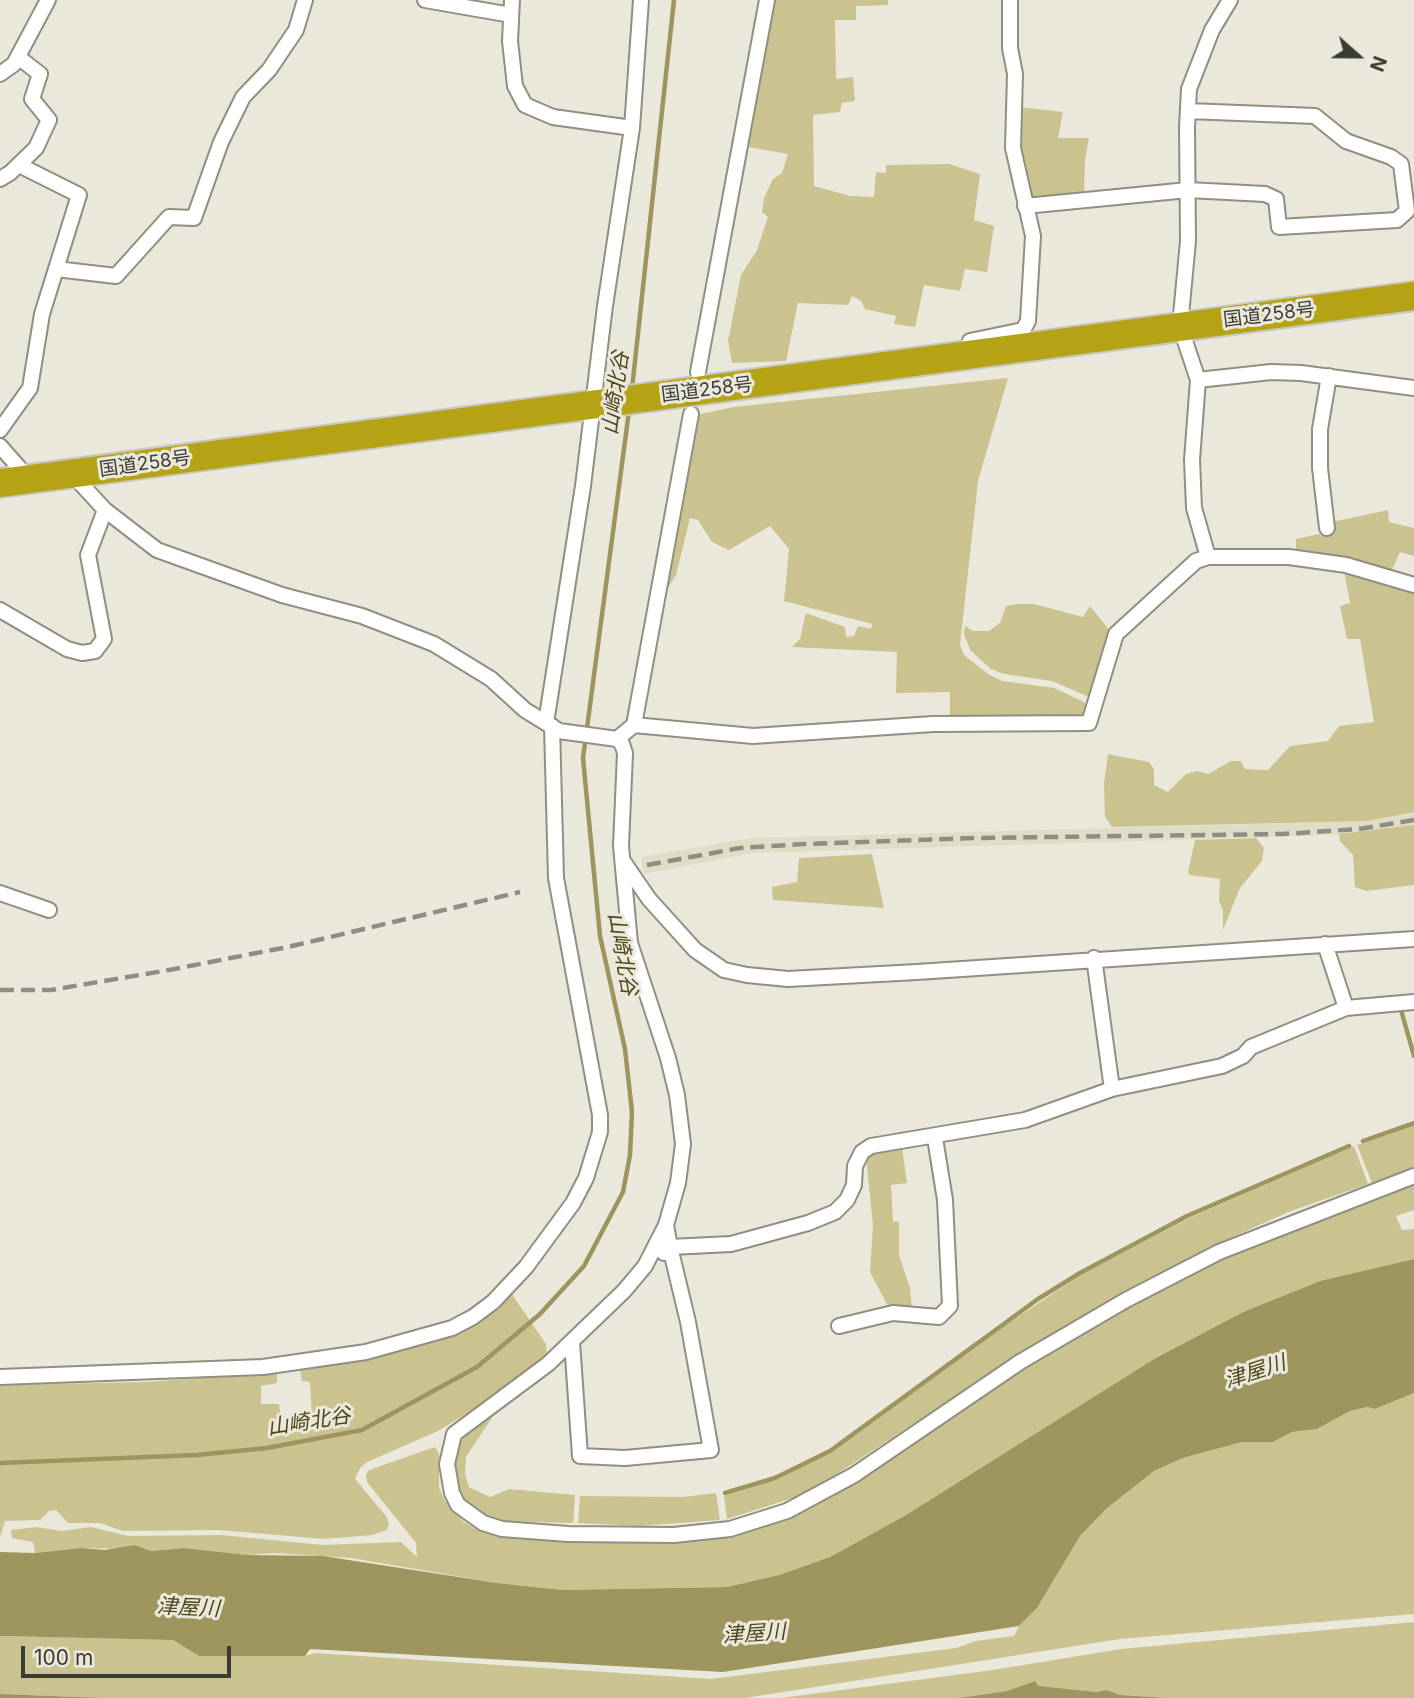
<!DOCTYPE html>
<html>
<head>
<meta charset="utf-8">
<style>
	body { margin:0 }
	#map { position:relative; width:1414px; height:1698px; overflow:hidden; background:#eae8da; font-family:Inter,sans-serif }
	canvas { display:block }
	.north { position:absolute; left:1323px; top:21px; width:70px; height:70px; -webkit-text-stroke:5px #eae8da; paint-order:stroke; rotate:111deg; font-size:19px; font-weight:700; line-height:28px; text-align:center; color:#3b3a34 }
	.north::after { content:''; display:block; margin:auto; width:24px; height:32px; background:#3b3a34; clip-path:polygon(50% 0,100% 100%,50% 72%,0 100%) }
	.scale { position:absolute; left:21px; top:1646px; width:210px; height:32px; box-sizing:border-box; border:4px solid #3b3a34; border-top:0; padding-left:9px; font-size:21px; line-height:24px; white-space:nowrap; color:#3b3a34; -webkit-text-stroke:5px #eae8da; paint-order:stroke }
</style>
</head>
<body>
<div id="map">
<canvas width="1414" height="1698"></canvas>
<div class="north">N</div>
<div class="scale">100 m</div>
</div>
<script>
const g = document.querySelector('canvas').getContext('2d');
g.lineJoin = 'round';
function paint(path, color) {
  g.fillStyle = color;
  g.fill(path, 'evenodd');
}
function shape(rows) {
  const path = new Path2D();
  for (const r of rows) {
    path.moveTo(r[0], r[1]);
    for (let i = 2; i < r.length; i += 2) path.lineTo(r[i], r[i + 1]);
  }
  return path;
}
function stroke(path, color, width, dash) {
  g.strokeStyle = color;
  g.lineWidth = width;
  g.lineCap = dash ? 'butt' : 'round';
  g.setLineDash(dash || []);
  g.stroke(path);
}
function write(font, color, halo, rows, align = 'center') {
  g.font = font + ' Inter,"Noto Sans JP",sans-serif';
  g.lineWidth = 6;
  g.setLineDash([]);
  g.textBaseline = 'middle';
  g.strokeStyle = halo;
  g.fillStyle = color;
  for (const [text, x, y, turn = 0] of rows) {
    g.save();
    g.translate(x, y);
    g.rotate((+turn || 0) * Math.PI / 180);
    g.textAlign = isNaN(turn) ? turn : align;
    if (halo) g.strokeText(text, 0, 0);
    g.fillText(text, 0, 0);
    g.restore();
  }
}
paint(shape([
	[1414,812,1414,825,1363,834,754,853,644,874,641,857,751,838,1367,821]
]), '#e0ddc7');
paint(shape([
	[775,0,888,0,888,5,856,6,856,20,835,20,836,79,853,77,855,101,842,103,840,112,813,115,814,186,850,196,874,197,876,172,886,173,886,165,949,164,980,174,974,220,994,226,987,272,965,269,960,291,924,285,915,327,894,324,896,316,865,309,861,301,852,296,848,305,798,303,786,361,732,363,728,341,741,275,757,250,768,217,762,212,764,198,773,179,782,173,788,154,748,147],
	[1019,107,1063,112,1058,138,1089,138,1085,159,1084,198,1035,202,1028,198,1017,151],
	[1008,378,978,481,960,645,964,655,988,674,1002,681,1054,688,1084,702,1088,707,1086,712,1075,718,950,717,950,692,896,693,897,652,792,647,800,639,806,613,845,627,846,637,854,636,858,626,871,629,872,624,784,601,789,549,770,526,729,550,712,542,698,520,690,518,676,575,667,589,663,588,697,415,733,407],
	[1388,510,1389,522,1414,528,1414,556,1400,552,1391,572,1349,558,1296,550,1296,539,1333,531,1332,522],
	[1344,571,1414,591,1414,812,1367,821,1112,827,1105,817,1104,783,1108,754,1149,762,1154,769,1154,785,1168,792,1186,774,1197,771,1208,774,1231,761,1241,761,1245,769,1268,770,1290,746,1328,741,1339,726,1374,722,1360,639,1347,639,1340,606,1350,603],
	[1018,604,1034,604,1083,617,1090,606,1110,631,1093,695,1087,696,1052,681,1004,674,991,669,971,651,964,635,965,626,973,631,989,631,1000,623,1006,606],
	[1414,825,1414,885,1366,891,1355,887,1353,855,1340,841,1339,834],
	[1256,838,1264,848,1262,861,1240,888,1223,930,1223,910,1219,901,1220,879,1190,875,1188,872,1195,840],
	[872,854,884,908,773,900,772,887,797,882,799,858],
	[1414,1125,1414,1168,1372,1183,1357,1145],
	[1354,1146,1368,1184,1291,1211,1214,1245,1123,1292,1019,1354,808,1493,727,1519,724,1496,776,1480,830,1453,1004,1326,1081,1275,1189,1218],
	[902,1147,907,1183,891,1185,893,1221,899,1222,899,1255,910,1288,912,1310,889,1308,870,1272,873,1225,866,1157,874,1150],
	[1414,1182,1414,1210,1396,1216,1402,1230,1414,1229,1414,1259,1320,1281,1243,1312,1154,1359,906,1515,830,1557,779,1575,727,1587,563,1590,497,1583,351,1558,274,1553,247,1555,184,1548,151,1551,135,1545,122,1549,81,1548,35,1553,33,1542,12,1538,11,1530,37,1527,61,1531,91,1527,128,1536,221,1535,323,1545,401,1542,417,1557,416,1543,367,1482,366,1475,369,1470,435,1447,439,1454,439,1488,445,1501,464,1522,478,1530,501,1535,750,1529,1128,1304,1220,1258],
	[511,1293,546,1344,547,1356,506,1390,436,1432,367,1462,360,1468,355,1479,386,1516,389,1523,387,1530,372,1535,325,1539,218,1530,123,1531,100,1523,68,1523,56,1510,49,1511,40,1520,5,1521,0,1537,0,1385,147,1382,277,1372,277,1383,261,1386,261,1404,279,1404,281,1419,288,1427,296,1428,312,1417,310,1382,302,1381,300,1369,370,1357,449,1334],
	[1414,1393,1414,1614,1120,1639,745,1698,104,1698,0,1694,0,1636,173,1640,199,1656,305,1656,315,1653,711,1679,956,1648,976,1641,1014,1636,1019,1626,1037,1608,1080,1536,1106,1509,1154,1471,1183,1458,1242,1442,1273,1442,1292,1432,1317,1429,1350,1411,1367,1407,1375,1409],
	[497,1410,466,1457,465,1474,469,1487,490,1497,509,1489,575,1495,573,1523,497,1521,472,1509,462,1498,453,1463,455,1450,469,1430],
	[716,1493,720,1520,638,1526,578,1523,580,1496,683,1497],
	[1414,1622,1414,1698,1168,1698,1120,1695,1107,1690,1097,1692,1039,1686,1035,1681,1007,1691,958,1698,781,1698,993,1670,1121,1649]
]), '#cac390');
paint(shape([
	[1414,1259,1414,1393,1375,1409,1367,1407,1350,1411,1317,1429,1292,1432,1273,1442,1242,1442,1183,1458,1154,1471,1106,1509,1080,1536,1037,1608,1019,1626,723,1672,310,1649,305,1656,199,1656,173,1640,0,1636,0,1552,35,1553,81,1548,105,1550,135,1545,151,1551,184,1548,247,1555,323,1556,497,1583,563,1590,727,1587,779,1575,830,1557,906,1515,1154,1359,1243,1312,1320,1281],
	[1035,1681,1039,1686,1097,1692,1107,1690,1120,1695,1168,1698,958,1698,1007,1691],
	[0,1694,104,1698,0,1698]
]), '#9d955d');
stroke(shape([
	[632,389,674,0],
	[1401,1010,1414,1056],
	[1363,1141,1414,1123],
	[0,1463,197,1455,267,1448,362,1430,477,1367,540,1314,584,1266,623,1192,630,1155,632,1112,625,1049,600,936,583,758,629,411],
	[725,1493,775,1478,830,1451,1038,1299,1080,1273,1187,1216,1349,1146]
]), '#9d955d', 4.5);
const street = shape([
	[425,0,511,15],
	[512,0,510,41,515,86,525,105,553,117,632,128,605,306,583,486,546,723],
	[0,74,14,64,48,0],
	[632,128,641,0],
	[0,179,10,173,36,148,49,120,32,99,40,74,18,57],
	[1025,206,1188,190,1265,194,1276,199,1279,227,1397,220,1407,211,1401,164,1391,157,1346,141,1315,116,1188,111],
	[56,269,116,276,169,217,194,218,221,142,243,97,269,70,296,30,305,0],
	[971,353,970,341,1023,330,1028,321,1033,236,1013,148,1015,74,1010,48,1010,0],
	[698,372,767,0],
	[1198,380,1271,372,1301,373,1414,388],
	[0,430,30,388,42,314,79,195,19,165],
	[0,446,29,479],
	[71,473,105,510,157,550,282,595,362,616,434,644,491,679,525,710,559,731,617,739,622,744,625,753,621,846,630,943,668,1058,677,1095,683,1144,678,1183,666,1225,645,1266,624,1291,548,1364,454,1434,447,1464,452,1493,458,1505,483,1523,502,1529,568,1534,674,1535,730,1529,787,1511,854,1475,1020,1362,1126,1300,1219,1252,1414,1176],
	[1327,528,1320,468,1320,429,1329,376],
	[1208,557,1194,508,1192,460,1198,380,1180,326,1188,241,1187,127,1189,89,1212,30,1230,0],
	[0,610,67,649,82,653,95,651,104,639,88,555,105,510],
	[634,725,753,736,933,724,1089,723,1116,634,1196,561,1208,557,1289,557,1346,565,1414,585],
	[617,739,634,725,691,414],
	[623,861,649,899,695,950,724,970,747,975,788,979,917,972,1414,939],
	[0,893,49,910],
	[1325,944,1346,1008],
	[1094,958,1112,1089],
	[666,1225,670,1247,731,1244,808,1223,835,1212,847,1200,854,1185,855,1166,862,1152,871,1146,1025,1120,1112,1089,1222,1066,1243,1056,1251,1047,1346,1008,1414,1002],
	[839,1326,893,1313,939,1317,950,1306,945,1200,935,1138],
	[572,1342,580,1456,625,1458,711,1450,688,1322,670,1247,664,1253],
	[0,1377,263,1367,366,1352,452,1328,473,1317,493,1302,526,1267,573,1203,586,1178,600,1132,600,1115,556,878,552,726]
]);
const highway = shape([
	[0,483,1414,296]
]);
stroke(street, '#908f82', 18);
stroke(highway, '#c8c8c6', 32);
stroke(street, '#fff', 14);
stroke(highway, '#b5a315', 28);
stroke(shape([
	[647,865,740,848,804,844,975,838,1283,834,1359,829,1414,820],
	[0,990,51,990,169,970,288,947,520,892]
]), '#8e8c83', 4.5, [14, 7]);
write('19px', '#3b3a34', '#eae8da', [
	["国道258号",1269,315,-7],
	["国道258号",707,390,-7],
	["国道258号",145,464,-8]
]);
write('italic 21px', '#4c4619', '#eae8da', [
	["山崎北谷",616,393,-82],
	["山崎北谷",622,954,80],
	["津屋川",1255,1372,-18],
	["山崎北谷",309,1422,-9],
	["津屋川",188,1608,3],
	["津屋川",754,1634,-4]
]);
</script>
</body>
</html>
